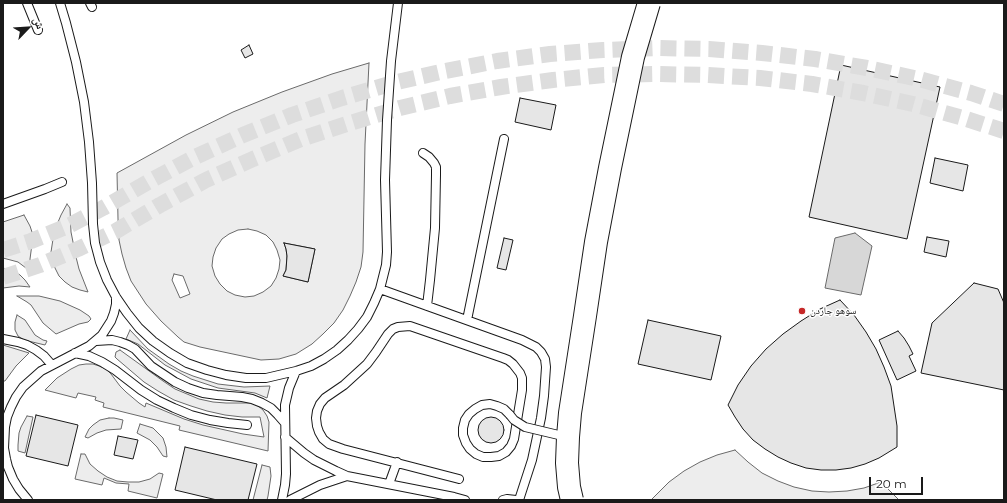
<!DOCTYPE html>
<html>
<head>
<meta charset="utf-8">
<style>
	body { margin:0 }
	#map { position:relative; width:1007px; height:503px; overflow:hidden; background:#fff; font-family:Montserrat,"Noto Naskh Arabic",sans-serif }
	canvas { display:block }
	.frame { position:absolute; inset:0; border:4px solid #1a1a1a; pointer-events:none }
	.north { position:absolute; left:8px; top:8px; width:40px; height:40px; -webkit-text-stroke:3px #fff; paint-order:stroke; rotate:65deg; font-size:11px; font-weight:700; line-height:16px; text-align:center; color:#1a1a1a }
	.north::after { content:''; display:block; margin:auto; width:14px; height:18px; background:#1a1a1a; clip-path:polygon(50% 0,100% 100%,50% 72%,0 100%) }
	.scale { position:absolute; left:869px; top:477px; width:54px; height:18px; box-sizing:border-box; border:2px solid #1a1a1a; border-top:0; padding-left:5px; font-size:12px; line-height:14px; white-space:nowrap; color:#1a1a1a; -webkit-text-stroke:3px #fff; paint-order:stroke }
</style>
</head>
<body>
<div id="map">
<canvas width="1007" height="503"></canvas>
<div class="frame"></div>
<div class="north">ش</div>
<div class="scale">20 m</div>
</div>
<script>
const g = document.querySelector('canvas').getContext('2d');
g.lineJoin = 'round';
function paint(path, color) {
  g.fillStyle = color;
  g.fill(path, 'evenodd');
}
function shape(rows) {
  const path = new Path2D();
  for (const r of rows) {
    if (r.length === 3) {
      path.moveTo(r[0] + r[2], r[1]);
      path.arc(r[0], r[1], r[2], 0, 2 * Math.PI);
      continue;
    }
    path.moveTo(r[0], r[1]);
    for (let i = 2; i < r.length; i += 2) path.lineTo(r[i], r[i + 1]);
  }
  return path;
}
function stroke(path, color, width, dash) {
  g.strokeStyle = color;
  g.lineWidth = width;
  g.lineCap = dash ? 'butt' : 'round';
  g.setLineDash(dash || []);
  g.stroke(path);
}
function write(font, color, halo, rows, align = 'center') {
  g.font = font + ' Montserrat,"Noto Naskh Arabic",sans-serif';
  g.lineWidth = 3;
  g.setLineDash([]);
  g.textBaseline = 'middle';
  g.strokeStyle = halo;
  g.fillStyle = color;
  for (const [text, x, y, turn = 0] of rows) {
    g.save();
    g.translate(x, y);
    g.rotate((+turn || 0) * Math.PI / 180);
    g.textAlign = isNaN(turn) ? turn : align;
    if (halo) g.strokeText(text, 0, 0);
    g.fillText(text, 0, 0);
    g.restore();
  }
}
const green = shape([
	[369,63,365,144,363,252,361,267,356,282,350,296,343,310,334,323,323,334,312,344,296,354,279,359,261,360,200,347,184,342,178,337,161,321,146,304,131,281,126,268,122,254,119,240,118,219,117,173,186,135,233,112,282,92,332,74,369,63],
	[248,229,257,231,266,235,273,242,277,250,280,260,279,269,276,278,271,286,263,292,254,296,245,297,235,295,227,291,220,284,215,276,212,266,213,257,216,248,222,239,229,234,238,230,248,229],
	[284,243,315,249,308,282,283,276,286,270,287,256,286,249,284,243],
	[174,274,183,276,190,294,180,298,172,280,174,274],
	[67,204,70,208,71,232,76,257,79,269,88,292,80,290,72,287,65,282,59,276,55,268,52,260,51,252,53,239,56,227,61,215,67,204],
	[24,215,30,226,32,232,32,244,30,259,31,269,30,271,18,262,3,258,3,222,24,215],
	[3,268,13,271,20,275,25,280,30,287,19,286,3,288,3,268],
	[17,296,39,296,60,301,80,310,89,316,91,319,88,322,79,324,56,334,43,323,31,305,27,302,17,296],
	[17,315,25,320,35,335,43,340,47,341,45,345,24,340,18,336,15,330,15,322,17,315],
	[130,330,148,349,169,364,181,371,193,376,218,384,244,387,270,386,267,398,255,393,218,388,191,379,165,365,138,344,126,339,130,330],
	[3,345,29,353,16,366,5,381,3,381,3,345],
	[120,350,163,381,175,389,199,399,213,402,226,403,252,403,258,406,263,410,267,416,269,422,268,451,179,430,180,426,103,407,104,403,95,400,96,397,78,393,76,398,45,390,57,378,71,369,79,365,86,364,93,364,99,366,106,369,111,374,120,386,126,392,139,403,145,407,146,403,184,419,203,425,243,434,264,437,260,417,242,417,225,415,207,411,191,406,174,400,158,391,144,382,117,359,115,357,116,352,120,350],
	[27,416,33,417,25,453,18,451,18,445,19,433,21,427,27,416],
	[109,418,114,418,123,420,121,429,106,430,97,433,88,438,85,437,89,429,93,425,100,420,109,418],
	[140,424,153,428,163,438,166,447,167,457,163,456,157,447,150,440,137,433,140,424],
	[735,450,748,462,762,473,778,481,794,487,812,491,829,492,847,491,864,488,881,482,899,500,651,500,669,482,684,471,700,462,717,455,735,450],
	[81,454,85,454,90,464,98,471,107,477,117,481,128,482,139,482,150,479,159,473,163,474,157,498,128,491,129,484,116,483,104,478,102,485,75,479,81,454],
	[262,465,270,467,271,476,268,496,267,500,253,500,262,465]
]);
paint(green, '#ededed');
stroke(green, '#6a6a6a', 1);
const water = shape([
	[855,233,872,246,861,295,825,288,835,238,855,233]
]);
paint(water, '#d7d7d7');
stroke(water, '#6a6a6a', 1);
const building = shape([
	[249,45,253,54,245,58,241,50,249,45],
	[841,65,940,87,907,239,809,217,841,65],
	[520,98,556,105,551,130,515,122,520,98],
	[935,158,968,165,963,191,930,183,935,158],
	[927,237,949,241,946,257,924,252,927,237],
	[504,238,513,240,506,270,497,268,504,238],
	[284,243,315,249,308,282,283,276,286,270,287,256,286,249,284,243],
	[974,283,998,289,1004,303,1004,390,921,373,932,323,974,283],
	[840,300,854,315,866,332,876,349,884,367,891,386,897,426,897,447,879,458,865,464,851,468,836,470,821,470,806,468,791,463,778,457,765,449,753,440,743,429,735,417,728,405,738,385,751,366,766,349,783,334,801,321,820,309,840,300],
	[648,320,721,336,711,380,638,364,648,320],
	[898,331,904,338,909,346,913,354,909,356,916,371,897,380,879,340,898,331],
	[36,415,78,425,68,466,26,456,36,415],
	[491,430,13],
	[118,436,138,440,133,459,114,455,118,436],
	[185,447,257,464,248,500,217,500,175,490,185,447]
]);
paint(building, '#e6e6e6');
stroke(building, '#1a1a1a', 1);
stroke(shape([
	[3,250,31,241,68,226,103,208,148,182,195,157,243,135,292,115,342,98,393,83,445,71,497,61,550,54,603,50,656,48,709,49,762,53,815,59,867,68,919,79,971,93,1004,104],
	[3,277,40,265,78,249,116,231,160,205,206,180,253,159,301,139,350,123,400,108,450,96,501,87,553,80,604,75,656,74,708,75,760,78,812,84,863,93,913,104,963,118,1004,131]
]), '#ddd', 16, [16, 8]);
const service = shape([
	[27,3,38,30],
	[60,3,66,23,76,62,84,102,89,142,92,183,93,224,95,243,100,262,107,280,116,297,127,313,139,328,153,341,170,353,187,363,207,370,226,375,246,378,266,378,296,371,311,366,324,359,337,350,348,340,358,329,367,317,374,303,380,289,386,265,387,252,385,180,387,120,391,61,398,3],
	[90,3,92,7],
	[423,153,429,157,434,163,436,167,436,175,435,228,430,280,427,306],
	[3,204,45,189,62,182],
	[380,289,522,340,536,347,541,352,545,359,546,367,544,396,541,418,532,460,519,500],
	[467,320,504,139],
	[3,339,18,342,27,345,36,350,44,356,51,364],
	[96,341,112,340,120,342,128,345,135,349,151,366,175,382,188,388,203,393,217,395,242,397,252,399,262,403,271,408,278,415,285,423],
	[75,353,89,356,102,362,115,370,141,390,157,400,174,408,191,415,210,420,228,423,247,425],
	[285,437,304,453,314,460,336,471,347,476,454,497,465,500],
	[459,479,343,449,329,444,323,439,319,432,317,426,316,418,317,411,320,404,325,398,344,385,367,364,376,352,388,334,393,329,398,327,410,326,503,358,508,360,513,364,520,373,522,378,522,390,514,439,511,446,506,452,499,456,491,457,483,457,476,454,470,449,466,443,463,435,463,428,465,420,469,414,475,409,482,405,490,404,497,406,504,409,510,415],
	[389,484,397,462],
	[28,500,19,489,13,479,8,467,6,459,4,448,5,427,7,417,11,407,16,397,23,387,41,371,89,346,102,335,111,321,114,313,116,304,116,297],
	[282,500,285,485,286,474,285,405,289,388,296,371],
	[290,500,320,485,347,476],
	[503,500,507,499,516,500]
]);
stroke(service, '#1a1a1a', 10);
stroke(service, '#fff', 8);
const serviceBridge = shape([
	[510,415,514,420,525,427,567,437]
]);
const secondaryBridge = shape([
	[572,500,569,487,567,463,568,437,570,413,585,316,596,242,610,168,633,57,649,3]
]);
stroke(serviceBridge, '#1a1a1a', 10, []);
stroke(secondaryBridge, '#1a1a1a', 24, []);
stroke(serviceBridge, '#fff', 8);
stroke(secondaryBridge, '#fff', 22);
for (const [x, y, r, color] of [
	[802,311,4,"#c62828"]
]) {
  const dot = new Path2D();
  dot.arc(x, y, r, 0, 2 * Math.PI);
  g.fillStyle = color;
  g.fill(dot);
  stroke(dot, '#fff', 1.5);
}
write('10px', '#1a1a1a', '#fff', [
	["سوهو جاردن",810,311]
], 'left');
</script>
</body>
</html>
